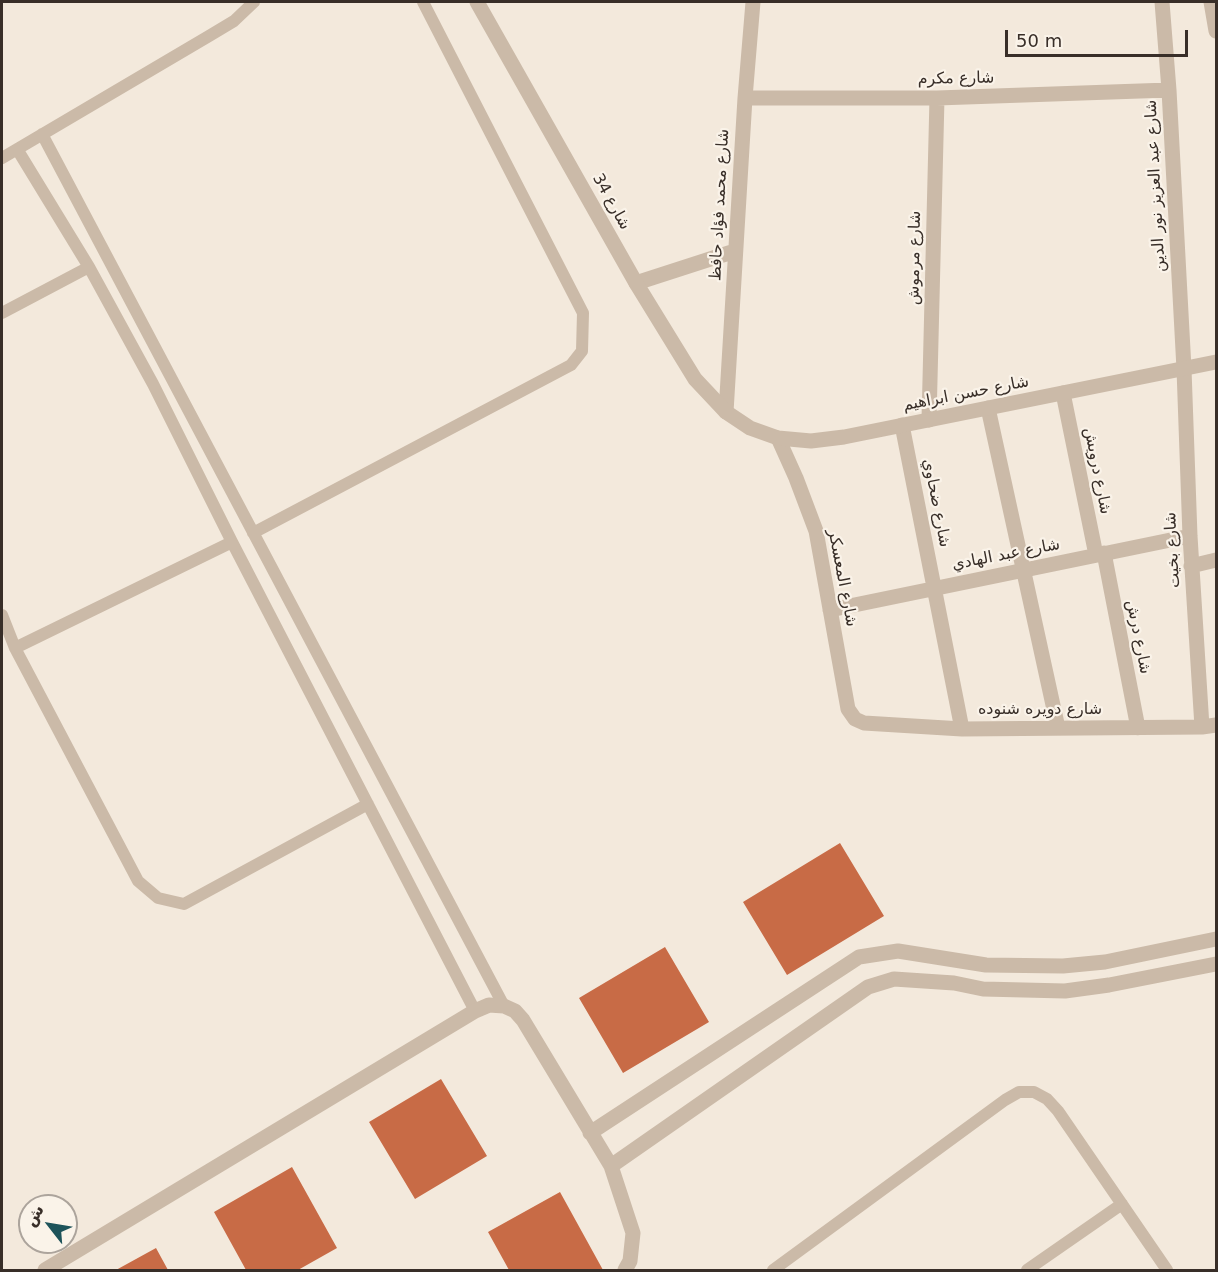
<!DOCTYPE html>
<html>
<head>
<meta charset="utf-8">
<style>
	body { margin:0 }
	#map { position:relative; width:1218px; height:1272px; overflow:hidden; background:#f3e9dc; font-family:"DejaVu Sans",Cairo,sans-serif }
	canvas { display:block }
	.frame { position:absolute; inset:0; border:3px solid #382e28; pointer-events:none }
	.north { position:absolute; left:18px; top:1194px; width:60px; height:60px; box-sizing:border-box; background:#faf3e9; border:2px solid #aca49c; border-radius:50%; rotate:301deg; font-size:16px; font-weight:700; line-height:24px; text-align:center; color:#382e28 }
	.north::after { content:''; display:block; margin:auto; width:21px; height:27px; background:#1d535a; clip-path:polygon(50% 0,100% 100%,50% 72%,0 100%) }
	.scale { position:absolute; left:1005px; top:30px; width:183px; height:27px; box-sizing:border-box; border:3px solid #382e28; border-top:0; padding-left:8px; font-size:18px; line-height:21px; white-space:nowrap; color:#382e28; -webkit-text-stroke:4px #faf3e9; paint-order:stroke }
</style>
</head>
<body>
<div id="map">
<canvas width="1218" height="1272"></canvas>
<div class="frame"></div>
<div class="north">ش</div>
<div class="scale">50 m</div>
</div>
<script>
const g = document.querySelector('canvas').getContext('2d');
g.lineJoin = 'round';
function paint(path, color) {
  g.fillStyle = color;
  g.fill(path, 'evenodd');
}
function shape(rows) {
  const path = new Path2D();
  for (const r of rows) {
    path.moveTo(r[0], r[1]);
    for (let i = 2; i < r.length; i += 2) path.lineTo(r[i], r[i + 1]);
  }
  return path;
}
function stroke(path, color, width, dash) {
  g.strokeStyle = color;
  g.lineWidth = width;
  g.lineCap = dash ? 'butt' : 'round';
  g.setLineDash(dash || []);
  g.stroke(path);
}
function write(font, color, halo, rows, align = 'center') {
  g.font = font + ' "DejaVu Sans",Cairo,sans-serif';
  g.lineWidth = 4.5;
  g.setLineDash([]);
  g.textBaseline = 'middle';
  g.strokeStyle = halo;
  g.fillStyle = color;
  for (const [text, x, y, turn = 0] of rows) {
    g.save();
    g.translate(x, y);
    g.rotate((+turn || 0) * Math.PI / 180);
    g.textAlign = isNaN(turn) ? turn : align;
    if (halo) g.strokeText(text, 0, 0);
    g.fillText(text, 0, 0);
    g.restore();
  }
}
paint(shape([
	[840,843,884,916,787,975,743,902],
	[665,947,709,1022,623,1073,579,998],
	[441,1079,487,1156,415,1199,369,1122],
	[292,1167,337,1248,298,1270,246,1270,214,1212],
	[560,1192,603,1270,509,1270,488,1232],
	[156,1248,168,1270,116,1270]
]), '#c86b46');
stroke(shape([
	[42,134,504,1006],
	[17,149,89,267,153,384,232,542,475,1011],
	[2,158,209,36,234,21,254,2],
	[2,313,89,267],
	[253,533,571,365,582,351,583,313,423,2],
	[2,615,15,648,138,881,158,898,184,904,368,804],
	[15,648,232,542],
	[773,1270,1005,1100,1019,1092,1034,1092,1047,1099,1058,1111,1167,1270],
	[1027,1270,1122,1204]
]), '#cbbaa8', 12);
stroke(shape([
	[1162,2,1169,90,1184,369,1190,536,1202,727],
	[1211,2,1216,31],
	[745,98,937,98,1169,90],
	[636,283,735,251],
	[1063,393,1096,555],
	[988,408,1058,728],
	[726,412,745,98,753,2],
	[929,420,937,98],
	[902,425,962,729],
	[778,438,796,478,816,531,848,709,855,719,864,723,962,729,1202,727,1216,725],
	[1104,553,1138,728],
	[1191,566,1216,560],
	[830,610,1190,536],
	[590,1133,859,957,898,951,986,965,1063,966,1105,962,1216,939],
	[611,1166,868,987,894,979,954,983,983,989,1065,991,1109,985,1216,964],
	[45,1270,475,1011,489,1005,504,1006,515,1011,523,1020,611,1166,633,1233,630,1261,625,1270]
]), '#cbbaa8', 15);
stroke(shape([
	[477,2,636,283,695,379,726,412,750,428,778,438,811,441,844,437,1216,362]
]), '#cbbaa8', 15);
write('16px', '#382e28', '#faf3e9', [
	["شارع مكرم",956,79,-1],
	["شارع عبد العزيز نور الدين",1156,186,-93],
	["شارع 34",611,202,61],
	["شارع محمد فؤاد حافظ",720,205,-87],
	["شارع مرموش",915,258,-89],
	["شارع حسن ابراهيم",966,394,-11],
	["شارع درويش",1097,471,79],
	["شارع ضحاوي",936,503,79],
	["شارع بخيت",1173,550,-93],
	["شارع عبد الهادي",1006,555,-11],
	["شارع المعسكر",842,578,79],
	["شارع درش",1138,637,79],
	["شارع دويره شنوده",1040,710]
]);
</script>
</body>
</html>
